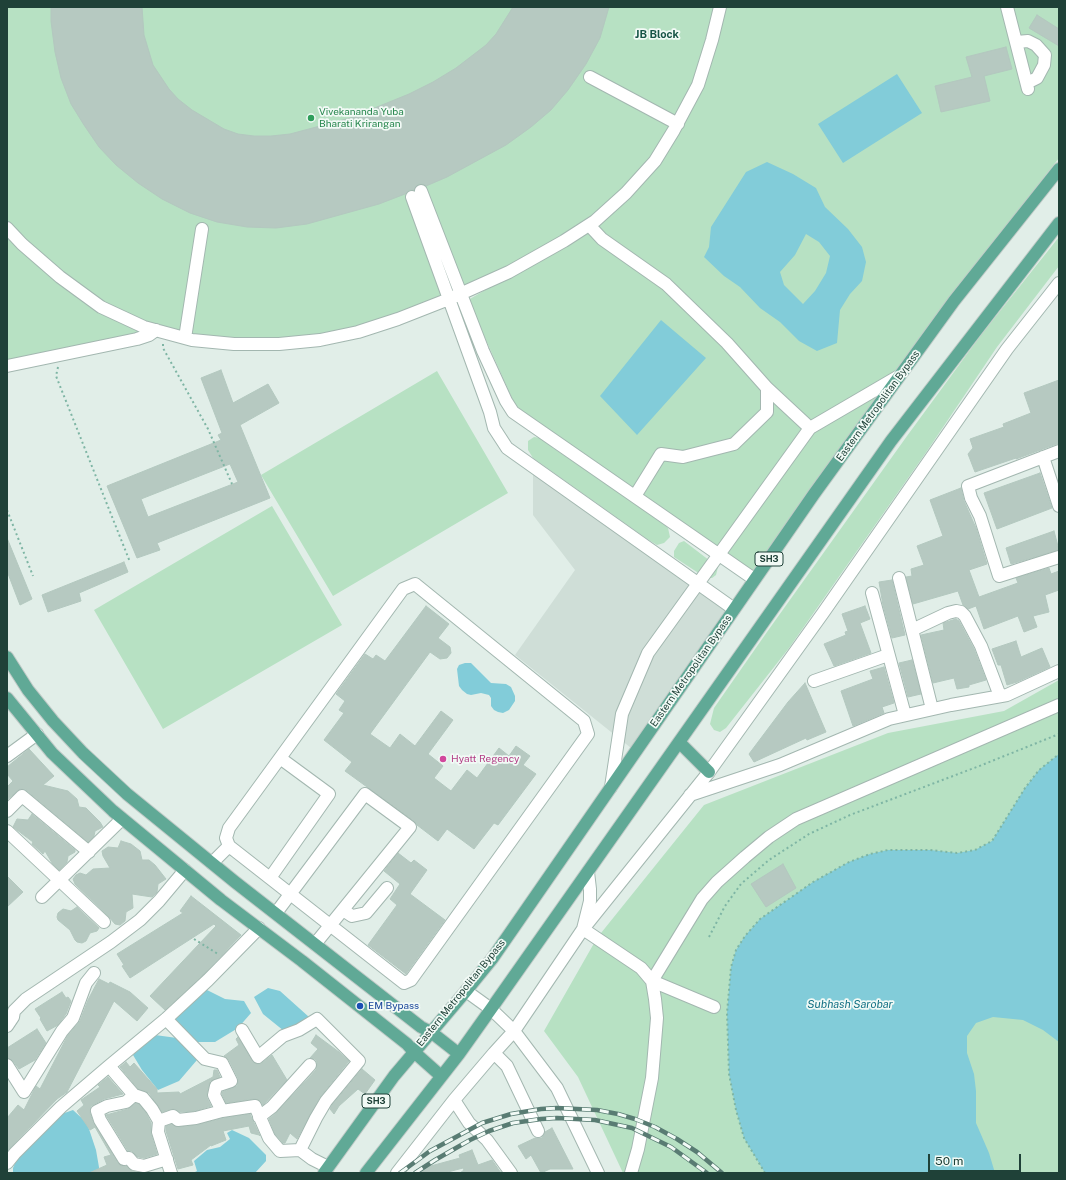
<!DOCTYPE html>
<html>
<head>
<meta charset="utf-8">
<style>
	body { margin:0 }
	#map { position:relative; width:1066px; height:1180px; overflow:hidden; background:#e1eee8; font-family:"Public Sans",sans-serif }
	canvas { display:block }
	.frame { position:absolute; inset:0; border:8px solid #1f4138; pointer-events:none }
	.scale { position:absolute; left:928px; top:1154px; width:93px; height:18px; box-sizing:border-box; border:2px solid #1f4138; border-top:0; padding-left:5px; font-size:12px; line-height:14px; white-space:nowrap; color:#1f4138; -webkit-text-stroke:3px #f2faf6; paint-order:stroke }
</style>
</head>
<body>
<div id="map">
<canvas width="1066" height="1180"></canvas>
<div class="frame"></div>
<div class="scale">50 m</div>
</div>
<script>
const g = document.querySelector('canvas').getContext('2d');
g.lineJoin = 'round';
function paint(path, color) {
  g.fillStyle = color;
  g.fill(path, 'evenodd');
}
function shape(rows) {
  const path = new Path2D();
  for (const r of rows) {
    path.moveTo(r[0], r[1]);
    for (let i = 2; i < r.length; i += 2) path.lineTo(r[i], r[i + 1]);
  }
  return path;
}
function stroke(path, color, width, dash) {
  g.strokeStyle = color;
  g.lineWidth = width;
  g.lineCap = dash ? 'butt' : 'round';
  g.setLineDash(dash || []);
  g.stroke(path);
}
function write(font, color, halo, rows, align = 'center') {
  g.font = font + ' "Public Sans",sans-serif';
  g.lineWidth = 3.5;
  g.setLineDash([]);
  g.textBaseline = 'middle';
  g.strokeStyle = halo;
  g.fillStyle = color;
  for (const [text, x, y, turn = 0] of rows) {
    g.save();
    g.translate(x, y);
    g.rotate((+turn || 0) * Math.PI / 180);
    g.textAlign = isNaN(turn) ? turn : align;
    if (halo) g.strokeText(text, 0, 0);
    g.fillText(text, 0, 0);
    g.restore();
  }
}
paint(shape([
	[533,473,728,609,631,748,515,655,575,570,533,515]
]), '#cfded7');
paint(shape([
	[7,7,1059,7,1059,158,947,302,753,573,516,407,468,300,596,226,654,158,598,215,563,238,465,288,381,321,292,340,220,340,142,333,7,361],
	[1059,237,1059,266,997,347,927,451,789,648,726,728,720,732,714,730,710,724,714,708,767,632,907,436,981,335],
	[437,371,508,493,333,596,261,475],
	[534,437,541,438,553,448,661,521,668,528,670,537,664,543,657,545,647,539,533,458,528,450,528,441],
	[272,506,342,625,163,729,94,610],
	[684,541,718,567,716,575,712,578,706,578,674,557,674,551,679,543],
	[1059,680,1059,1173,623,1173,578,1077,544,1031,597,938,704,805,888,733,1004,711]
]), '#b7e1c3');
paint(shape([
	[897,74,922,113,843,163,818,124],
	[767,162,793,174,816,188,825,207,848,229,862,247,866,262,862,281,850,294,840,310,837,343,817,351,799,341,780,322,760,308,740,287,724,276,704,257,709,247,711,227,746,172],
	[806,234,819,242,830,256,826,273,815,291,803,304,784,285,780,272,795,255],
	[661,320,706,358,637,435,600,396],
	[465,663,471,663,491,683,506,684,511,687,515,696,515,701,509,710,503,713,498,712,494,710,491,706,491,698,489,695,481,693,471,695,467,694,462,690,459,686,457,669,459,665],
	[1059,754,1059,1042,1043,1030,1023,1020,993,1017,976,1023,967,1036,967,1053,974,1074,976,1091,976,1123,989,1153,995,1173,765,1173,744,1138,736,1110,729,1074,727,1013,731,967,736,950,745,936,760,919,813,882,849,862,870,854,888,850,930,850,957,853,975,850,992,841,1025,788,1039,770],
	[268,988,280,991,309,1017,302,1026,284,1031,263,1014,254,997],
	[205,989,225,999,244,1001,251,1013,238,1028,215,1042,196,1042,174,1020],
	[155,1035,177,1038,189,1046,197,1060,179,1081,158,1090,142,1070,133,1055],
	[73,1110,87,1123,96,1150,100,1173,13,1173,13,1168,18,1156,56,1116],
	[232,1130,249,1138,266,1155,266,1161,255,1173,193,1173,197,1171,194,1161,207,1150,220,1147,230,1139,227,1133]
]), '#82ccd9');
const building = shape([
	[51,7,142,7,144,35,153,65,169,89,178,99,192,110,224,129,238,134,254,136,271,136,290,134,350,118,409,94,433,82,456,68,486,45,496,34,513,7,609,7,600,38,586,64,568,90,551,110,531,127,506,145,447,177,426,186,423,184,418,184,414,190,409,190,405,194,379,204,307,224,276,228,247,227,217,222,190,213,162,199,138,183,116,165,99,147,84,125,71,104,61,78,55,52,51,21,51,7],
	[1037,15,1059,29,1059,46,1029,28,1037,15],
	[1006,47,1012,69,984,76,990,101,941,112,935,86,972,77,966,57,1006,47],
	[221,370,233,403,268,384,279,403,240,425,270,498,157,543,160,550,137,558,107,486,221,440,218,435,222,433,201,378,221,370],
	[230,464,238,482,148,517,141,499,230,464],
	[1059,380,1059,443,1016,459,1016,458,975,472,968,454,973,448,970,439,1004,427,1003,424,1031,413,1024,393,1059,380],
	[1040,473,1052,508,997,529,984,493,1040,473],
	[961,488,964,501,976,528,987,564,969,570,979,597,1018,583,1016,578,1049,568,1051,574,1059,571,1059,590,1045,595,1049,612,1033,616,1037,627,1024,632,1018,616,984,629,976,606,968,609,963,605,958,591,913,604,906,577,912,576,911,569,924,565,917,546,943,536,930,500,961,488],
	[1054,531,1059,550,1011,564,1006,548,1054,531],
	[7,538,32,599,20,605,7,571,7,538],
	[124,562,128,572,79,593,81,601,48,612,42,595,124,562],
	[892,580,905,635,892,638,883,605,879,582,892,580],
	[426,606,449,624,438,638,450,647,451,653,447,658,440,659,430,652,370,734,390,748,400,734,415,746,441,711,453,720,428,754,443,766,434,778,451,791,467,770,477,778,499,748,509,756,516,746,530,756,523,765,536,774,498,825,494,823,474,849,447,829,438,841,417,825,414,821,345,771,352,762,324,740,344,713,339,710,345,701,336,694,365,654,373,659,376,655,385,661,426,606],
	[865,606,870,619,860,623,871,653,834,666,824,644,846,635,845,632,848,631,842,614,865,606],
	[956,619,959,621,974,649,986,680,969,685,969,687,957,689,954,678,933,683,921,635,944,630,943,623,956,619],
	[1016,641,1021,657,1042,648,1050,667,1017,682,1007,685,1001,665,998,665,992,649,1016,641],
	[912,660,921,694,908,697,899,663,912,660],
	[884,667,894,703,882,707,884,713,853,726,841,691,873,679,870,671,884,667],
	[805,683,826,732,807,740,806,738,754,762,749,754,788,702,805,683],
	[29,749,54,776,43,785,68,791,77,799,79,807,86,808,100,822,103,827,95,831,94,836,88,842,26,790,20,789,7,800,7,787,13,781,7,774,7,767,29,749],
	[32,814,75,850,75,852,68,856,67,862,59,870,52,863,45,851,43,854,32,844,33,842,13,827,17,819,28,820,32,814],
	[121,841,131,844,140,851,142,860,149,860,155,865,166,879,158,884,157,892,152,897,132,894,133,908,126,912,125,921,120,925,115,924,109,917,75,884,73,879,76,875,80,873,86,875,93,869,110,868,103,856,102,851,108,847,118,848,121,841],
	[398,853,411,863,414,860,427,870,410,894,445,920,406,974,368,945,397,905,390,899,400,884,384,871,398,853],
	[783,864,796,888,766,907,751,884,783,864],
	[7,876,23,892,7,907,7,876],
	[191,896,241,935,203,975,165,1010,150,996,216,926,214,924,130,978,122,966,124,965,117,954,183,913,180,911,191,896],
	[77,907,99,928,97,931,90,933,86,941,82,943,77,942,75,940,70,930,58,920,57,917,58,913,63,909,71,911,77,907],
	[99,979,109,984,110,982,130,992,148,1008,137,1021,114,1001,67,1092,57,1099,7,1151,7,1118,18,1105,24,1110,36,1086,40,1089,68,1035,80,1021,88,1000,99,979],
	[62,992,66,998,68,997,71,1001,66,1014,58,1025,47,1031,40,1019,41,1018,35,1009,62,992],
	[37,1029,46,1043,35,1060,19,1069,13,1061,7,1058,7,1048,37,1029],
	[316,1035,339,1052,349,1061,320,1097,297,1139,290,1133,285,1143,283,1143,275,1134,269,1119,277,1112,316,1070,317,1062,315,1059,310,1058,318,1049,311,1043,316,1035],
	[238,1037,254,1063,258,1064,262,1063,272,1055,287,1080,263,1105,259,1100,254,1099,226,1103,222,1094,222,1092,237,1086,238,1082,238,1078,229,1060,224,1056,239,1045,236,1039,238,1037],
	[126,1062,130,1067,134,1063,157,1089,157,1093,179,1092,180,1094,213,1077,214,1070,217,1070,220,1077,210,1081,207,1093,207,1098,211,1106,195,1111,180,1112,174,1109,162,1112,149,1093,138,1089,120,1067,126,1062],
	[362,1069,375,1080,365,1094,358,1089,339,1106,334,1114,330,1109,332,1105,362,1069],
	[108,1077,123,1094,104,1099,91,1106,90,1113,93,1122,118,1163,121,1166,126,1166,132,1171,141,1173,89,1173,107,1165,104,1157,111,1155,95,1127,90,1130,77,1111,84,1105,81,1100,100,1087,98,1085,108,1077],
	[136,1103,139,1104,146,1113,151,1123,151,1134,157,1154,144,1158,138,1157,132,1151,128,1151,106,1115,128,1109,136,1103],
	[250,1114,260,1136,259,1135,251,1133,249,1126,223,1131,226,1140,211,1146,211,1145,191,1160,193,1165,178,1169,166,1131,166,1126,172,1124,179,1127,197,1125,224,1118,250,1114],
	[552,1128,573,1169,550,1169,541,1173,531,1155,526,1159,518,1146,535,1138,542,1138,545,1132,552,1128],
	[472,1150,478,1165,492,1160,501,1173,460,1173,464,1170,463,1168,444,1173,416,1173,416,1170,460,1158,459,1155,472,1150]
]);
paint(building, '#b6c9c1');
stroke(building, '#b3c8bf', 1);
const minor = shape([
	[1007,7,1028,89],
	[1017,42,1028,41,1036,45,1045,55,1044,65,1037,78,1027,83],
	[590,77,678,124],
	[421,191,483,351,506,401,513,412,754,579],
	[412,197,490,412,494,428,507,448,734,609],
	[589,225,602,239,666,284,727,343,767,388,767,412,734,444,683,457,661,454,635,496],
	[7,228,22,244,60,277,101,307,144,327,192,340,234,344,279,344,320,340,358,332,398,319,449,299,509,272,564,241,595,221,626,193,655,161,674,130,698,85,712,40,720,7],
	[185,338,202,229],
	[7,366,137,339,149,335,156,330],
	[767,388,810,428],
	[1059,451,968,486,971,498,980,516,999,576,1059,557],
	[1043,457,1059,506],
	[899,578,932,709],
	[872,593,905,715],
	[912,630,948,613,956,611,961,612,965,616,981,646,1000,696],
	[814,681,888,655],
	[7,756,37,734],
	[611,787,622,714,648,653,810,428,899,376],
	[690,795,780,765,889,719,951,705,1007,695,1059,671],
	[7,811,22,796,89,852],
	[7,831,104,922],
	[229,846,404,983,411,980,588,734,584,721,415,584,403,589,280,758],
	[212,863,229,846,226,838,229,828,280,758,329,794,270,878],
	[588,872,590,889,590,901,583,929,641,968,652,981,655,999,657,1018,652,1078,638,1149,631,1173],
	[42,897,122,819],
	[343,910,352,916,366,913,387,888],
	[276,913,365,794,410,827,315,944],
	[466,991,491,1009,514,1031,557,1088,598,1173],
	[714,1007,652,981,702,899,717,882,745,857,769,837,796,819,1059,705],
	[166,1019,205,1059,222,1063,231,1081,216,1086,214,1095,222,1111],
	[7,1026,13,1017,14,1011,26,999,111,942,140,920,159,901,185,870],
	[242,1030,258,1057,283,1036,299,1030,317,1019,359,1061,326,1101,316,1118,300,1150],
	[494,1053,507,1066,538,1131],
	[7,1065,24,1092,62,1031,73,1018,86,983,94,973],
	[109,1066,134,1095,143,1098,152,1109,159,1121,158,1132,171,1173],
	[134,1095,126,1102,107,1106,97,1111,100,1120,124,1159,129,1158,134,1164,144,1166,167,1159],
	[454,1100,469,1123,487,1140,511,1173],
	[259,1117,272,1107,310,1065],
	[159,1121,173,1116,178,1120,196,1118,222,1111,255,1106,269,1138,280,1151,300,1150,312,1159,328,1167],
	[7,1163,15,1153,61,1107,109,1066,166,1019,208,980,259,928],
	[397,1173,454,1100,494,1053,514,1031,583,929,709,772,823,613,1007,349,1059,283]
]);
const major = shape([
	[7,657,28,690,53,721,83,753,127,794,235,882,421,1027,431,1032,459,1054],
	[7,698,52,753,113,811,221,900,302,961,407,1044,414,1052,441,1076],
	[679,742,709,772],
	[324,1173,394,1076,466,991,492,959,814,494,954,301,1059,169],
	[366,1173,459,1054,491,1009,891,441,1059,223]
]);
stroke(minor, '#a3b7b0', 14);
stroke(major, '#c0cac7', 14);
stroke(shape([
	[163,344,163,348,208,429,232,484],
	[58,367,56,376,130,562],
	[7,510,33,576],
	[709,937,725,906,741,884,769,860,809,834,850,815,982,765,1059,734],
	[194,939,218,954],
	[765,1173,744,1138,736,1110,729,1074,727,1013,731,967,736,950,745,936,760,919,813,882,849,862,870,854,888,850,930,850,957,853,975,850,992,841,1025,788,1039,770,1059,754]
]), '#7eb5a4', 2, [2, 3]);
stroke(minor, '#fff', 12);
stroke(major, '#60a996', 12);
const rail = shape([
	[400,1173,430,1151,482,1123,511,1114,541,1109,557,1108,597,1110,618,1114,635,1119,655,1127,677,1139,697,1152,722,1173],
	[415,1173,435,1160,470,1140,489,1131,513,1123,541,1119,557,1118,595,1120,632,1128,671,1147,707,1173]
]);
stroke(rail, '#597c73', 4.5);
stroke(rail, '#f2faf6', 3, [9]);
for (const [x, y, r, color] of [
	[311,118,4,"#2e9e5b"],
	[443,759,4,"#d1479c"],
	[360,1006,4,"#1a4fb4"]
]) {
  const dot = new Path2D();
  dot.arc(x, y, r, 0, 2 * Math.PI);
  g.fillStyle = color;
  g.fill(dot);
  stroke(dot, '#f2faf6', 1.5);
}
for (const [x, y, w] of [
	[769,559,28],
	[376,1101,28]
]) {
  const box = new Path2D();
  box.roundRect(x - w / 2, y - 7, w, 14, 3);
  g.fillStyle = '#f2faf6';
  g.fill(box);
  stroke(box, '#1f4138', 1);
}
write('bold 9px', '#1f4138', null, [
	["SH3",769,559],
	["SH3",376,1101]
]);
write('10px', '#27864d', '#f2faf6', [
	["Vivekananda Yuba",319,112],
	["Bharati Krirangan",319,124]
], 'left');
write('10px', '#1f4138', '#f2faf6', [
	["Eastern Metropolitan Bypass",878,406,-54],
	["Eastern Metropolitan Bypass",691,671,-55],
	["Eastern Metropolitan Bypass",461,993,-51]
]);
write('10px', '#b23c85', '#f2faf6', [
	["Hyatt Regency",451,759]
], 'left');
write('10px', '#164399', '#f2faf6', [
	["EM Bypass",368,1006]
], 'left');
write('bold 11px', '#185547', '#f2faf6', [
	["JB Block",657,35]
]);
write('italic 11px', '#127184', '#f2faf6', [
	["Subhash Sarobar",850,1005]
]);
</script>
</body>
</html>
